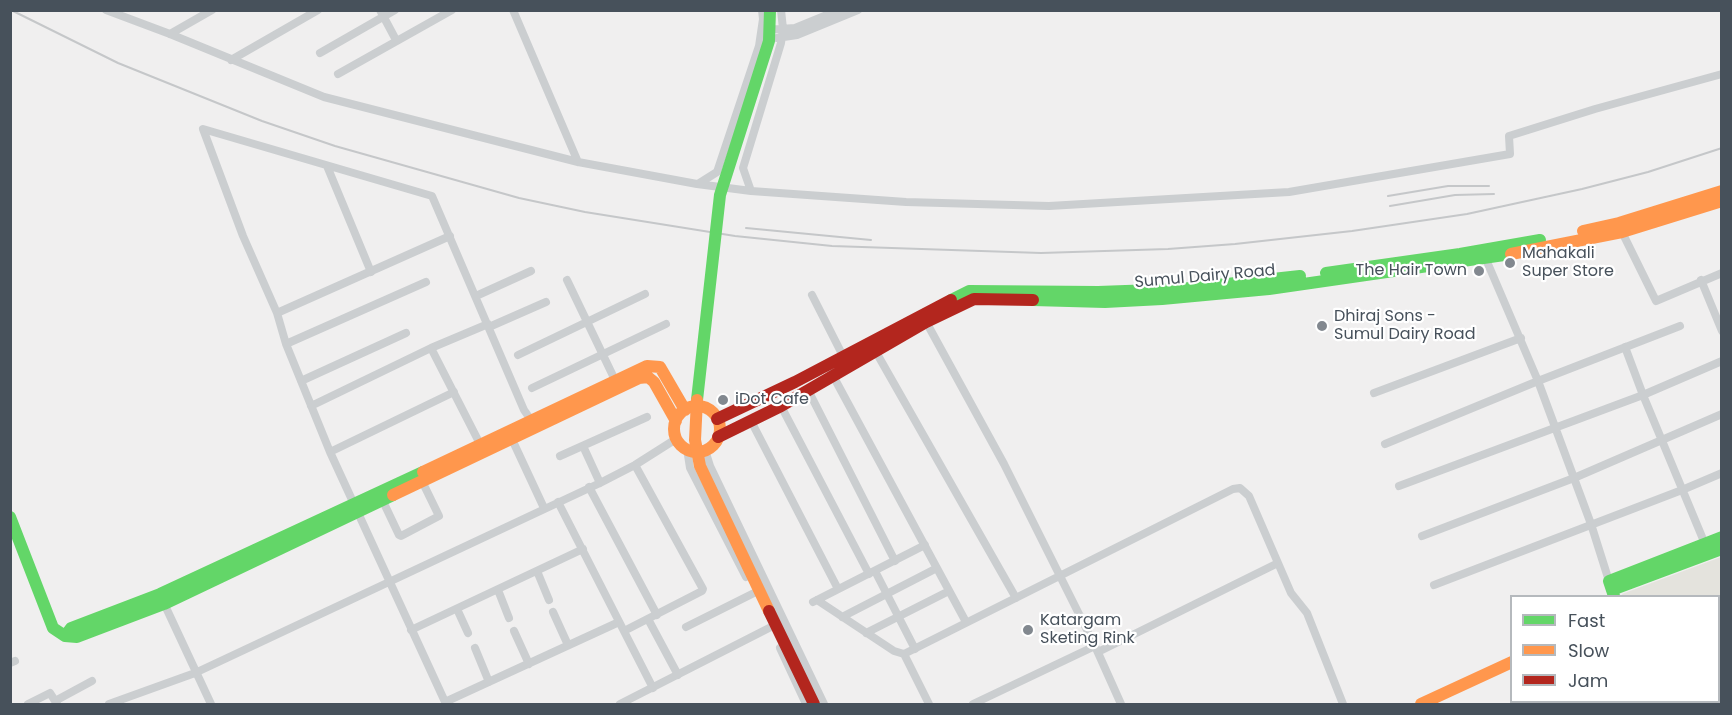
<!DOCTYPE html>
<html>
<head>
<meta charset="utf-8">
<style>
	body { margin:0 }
	#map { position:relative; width:1732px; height:715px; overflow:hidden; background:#f0efef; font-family:Poppins,sans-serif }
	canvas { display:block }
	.frame { position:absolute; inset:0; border:12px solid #47515b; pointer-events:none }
	.legend { position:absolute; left:1510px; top:595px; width:210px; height:108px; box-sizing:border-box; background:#fff; border:2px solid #b5b9bd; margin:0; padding:8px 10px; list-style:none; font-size:18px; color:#47515b }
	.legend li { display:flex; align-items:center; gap:12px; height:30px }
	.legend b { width:30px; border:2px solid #b5b9bd }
</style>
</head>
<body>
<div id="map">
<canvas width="1732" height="715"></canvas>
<div class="frame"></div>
<ul class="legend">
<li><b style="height:8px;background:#63d668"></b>Fast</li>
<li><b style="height:8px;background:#ff974d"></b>Slow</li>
<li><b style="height:8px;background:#b3261e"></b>Jam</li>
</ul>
</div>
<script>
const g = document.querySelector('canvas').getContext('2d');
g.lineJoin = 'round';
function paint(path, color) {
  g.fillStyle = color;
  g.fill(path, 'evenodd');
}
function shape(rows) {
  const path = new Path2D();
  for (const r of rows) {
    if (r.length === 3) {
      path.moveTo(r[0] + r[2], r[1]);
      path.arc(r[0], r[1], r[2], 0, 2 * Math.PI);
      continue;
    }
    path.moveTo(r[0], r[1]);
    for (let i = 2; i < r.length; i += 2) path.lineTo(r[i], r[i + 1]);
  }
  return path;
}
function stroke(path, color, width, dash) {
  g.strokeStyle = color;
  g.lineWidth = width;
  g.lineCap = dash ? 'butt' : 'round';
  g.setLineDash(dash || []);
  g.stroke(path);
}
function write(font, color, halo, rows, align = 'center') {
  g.font = font + ' Poppins,sans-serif';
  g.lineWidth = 4.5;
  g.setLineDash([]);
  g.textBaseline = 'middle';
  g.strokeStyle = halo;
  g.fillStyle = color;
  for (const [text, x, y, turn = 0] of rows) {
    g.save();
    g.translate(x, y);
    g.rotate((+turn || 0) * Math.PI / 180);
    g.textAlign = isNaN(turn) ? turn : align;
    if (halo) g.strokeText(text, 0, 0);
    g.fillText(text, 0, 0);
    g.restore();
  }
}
paint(shape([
	[1721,557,1722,704,1715,704,1712,702,1718,702,1718,596,1623,596,1622,594]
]), '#e4e3dd');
stroke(shape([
	[106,10,170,34,324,97,578,162,697,184,751,191,906,202,1049,206,1289,192,1510,154,1509,136,1595,109,1722,74],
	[380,10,396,40],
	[513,10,578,162],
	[765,30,795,28,839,10],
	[170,34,212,10],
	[777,38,797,35,858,10],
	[320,53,395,10],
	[231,60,318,10],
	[338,74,452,10],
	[327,166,371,272],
	[698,184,717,172,759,46,763,19,762,10],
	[751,191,743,168,781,43,783,29,781,10],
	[1622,232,1656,301,1722,273],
	[1485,257,1538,381,1591,524,1609,581],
	[567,280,615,380],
	[1701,280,1722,331],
	[812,295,843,356],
	[476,296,531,271],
	[277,313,450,236],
	[924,318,1004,464,1095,646,1121,704],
	[489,327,546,302],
	[286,344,426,282],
	[1625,347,1643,395,1705,544],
	[431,348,480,444],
	[876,352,1016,598],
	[518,355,645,294],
	[831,372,966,622],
	[301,381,406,333],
	[532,388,666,324],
	[808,390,895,561],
	[1374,393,1521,338],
	[311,406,431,348,488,324],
	[781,406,869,574],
	[751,421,838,589],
	[510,435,544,508],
	[1385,444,1538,381,1680,326],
	[583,446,600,483],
	[687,449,690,468,746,577],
	[705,450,710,466,824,704],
	[330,452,454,392],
	[560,456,647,417],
	[1399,486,1643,395,1722,361],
	[589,487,657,615],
	[380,495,399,535,401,536,439,516,420,477],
	[558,502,653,688],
	[1422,536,1574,478,1722,414],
	[537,571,549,600],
	[875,571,915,649],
	[1434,585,1682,490,1722,473],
	[498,590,509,618],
	[162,599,211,704],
	[817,600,894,651,904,654,1233,489,1240,488,1249,496,1291,593,1307,613,1343,704],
	[813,602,925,545],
	[457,609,468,633],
	[553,612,568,645],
	[842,617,937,568],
	[648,619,678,675],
	[686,627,754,593],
	[411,630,583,549],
	[514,631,529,664],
	[624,631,702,591,703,589,635,465],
	[866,633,949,591],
	[475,648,489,682],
	[780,648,806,704],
	[1098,652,1278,563],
	[904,654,929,704],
	[10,663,15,661],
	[55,701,92,681],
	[445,702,619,622],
	[28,704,50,693,57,704],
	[109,704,195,673,600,483,635,465,676,439],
	[446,704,330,452,286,344,277,313,243,236,203,129,432,196,524,410,531,420],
	[620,704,771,627],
	[973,704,1095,646]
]), '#cbced0', 8);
stroke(shape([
	[1326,273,1460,254,1540,240],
	[951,300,969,291,1098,292,1181,289,1300,276],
	[1033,300,1105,302,1162,299,1269,289,1511,254],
	[10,517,53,628,65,636,77,637,164,604,393,495],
	[1612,590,1722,549],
	[1614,596,1609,581,1722,537],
	[65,636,71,628,160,594,423,472],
	[1704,702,1707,704]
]), '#63d668', 12);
stroke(shape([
	[1583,231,1619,223,1722,191],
	[1511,254,1622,232,1722,201],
	[697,429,23],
	[423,472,647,366,660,367,685,410],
	[393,495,639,378,648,377,654,382,676,421],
	[1693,702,1696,704],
	[1421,704,1512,662]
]), '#ff974d', 12);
stroke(shape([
	[717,419,795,382,951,300],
	[718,437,781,406,926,322,974,299,1033,300]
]), '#b3261e', 12);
stroke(shape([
	[11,10,118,63,262,121,335,146,519,198,585,212,735,236,832,246,1041,253,1168,249,1235,244,1352,231,1467,214,1582,189,1648,172,1722,148],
	[1388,196,1448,186,1489,186],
	[1390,206,1455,195,1494,194],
	[746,228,871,240]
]), '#c5c7c9', 2);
stroke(shape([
	[697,400,720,195,769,41,770,10]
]), '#63d668', 12);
stroke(shape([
	[697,400,695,440,700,466,769,611]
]), '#ff974d', 12);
stroke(shape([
	[769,611,814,704]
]), '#b3261e', 12);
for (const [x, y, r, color] of [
	[1510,263,6,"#82888f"],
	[1479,271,6,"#82888f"],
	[1322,326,6,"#82888f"],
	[723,400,6,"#82888f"],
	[1028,630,6,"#82888f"]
]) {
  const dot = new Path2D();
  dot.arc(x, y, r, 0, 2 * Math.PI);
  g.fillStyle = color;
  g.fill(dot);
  stroke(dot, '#fff', 2);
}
write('16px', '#47515b', '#fff', [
	["Mahakali",1522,254],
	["Super Store",1522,272],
	["The Hair Town",1467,271,"right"],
	["Dhiraj Sons -",1334,317],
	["Sumul Dairy Road",1334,335],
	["iDot Cafe",735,400],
	["Katargam",1040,621],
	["Sketing Rink",1040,639]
], 'left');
write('16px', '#47515b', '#fff', [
	["Sumul Dairy Road",1205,277,-5]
]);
</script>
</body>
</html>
